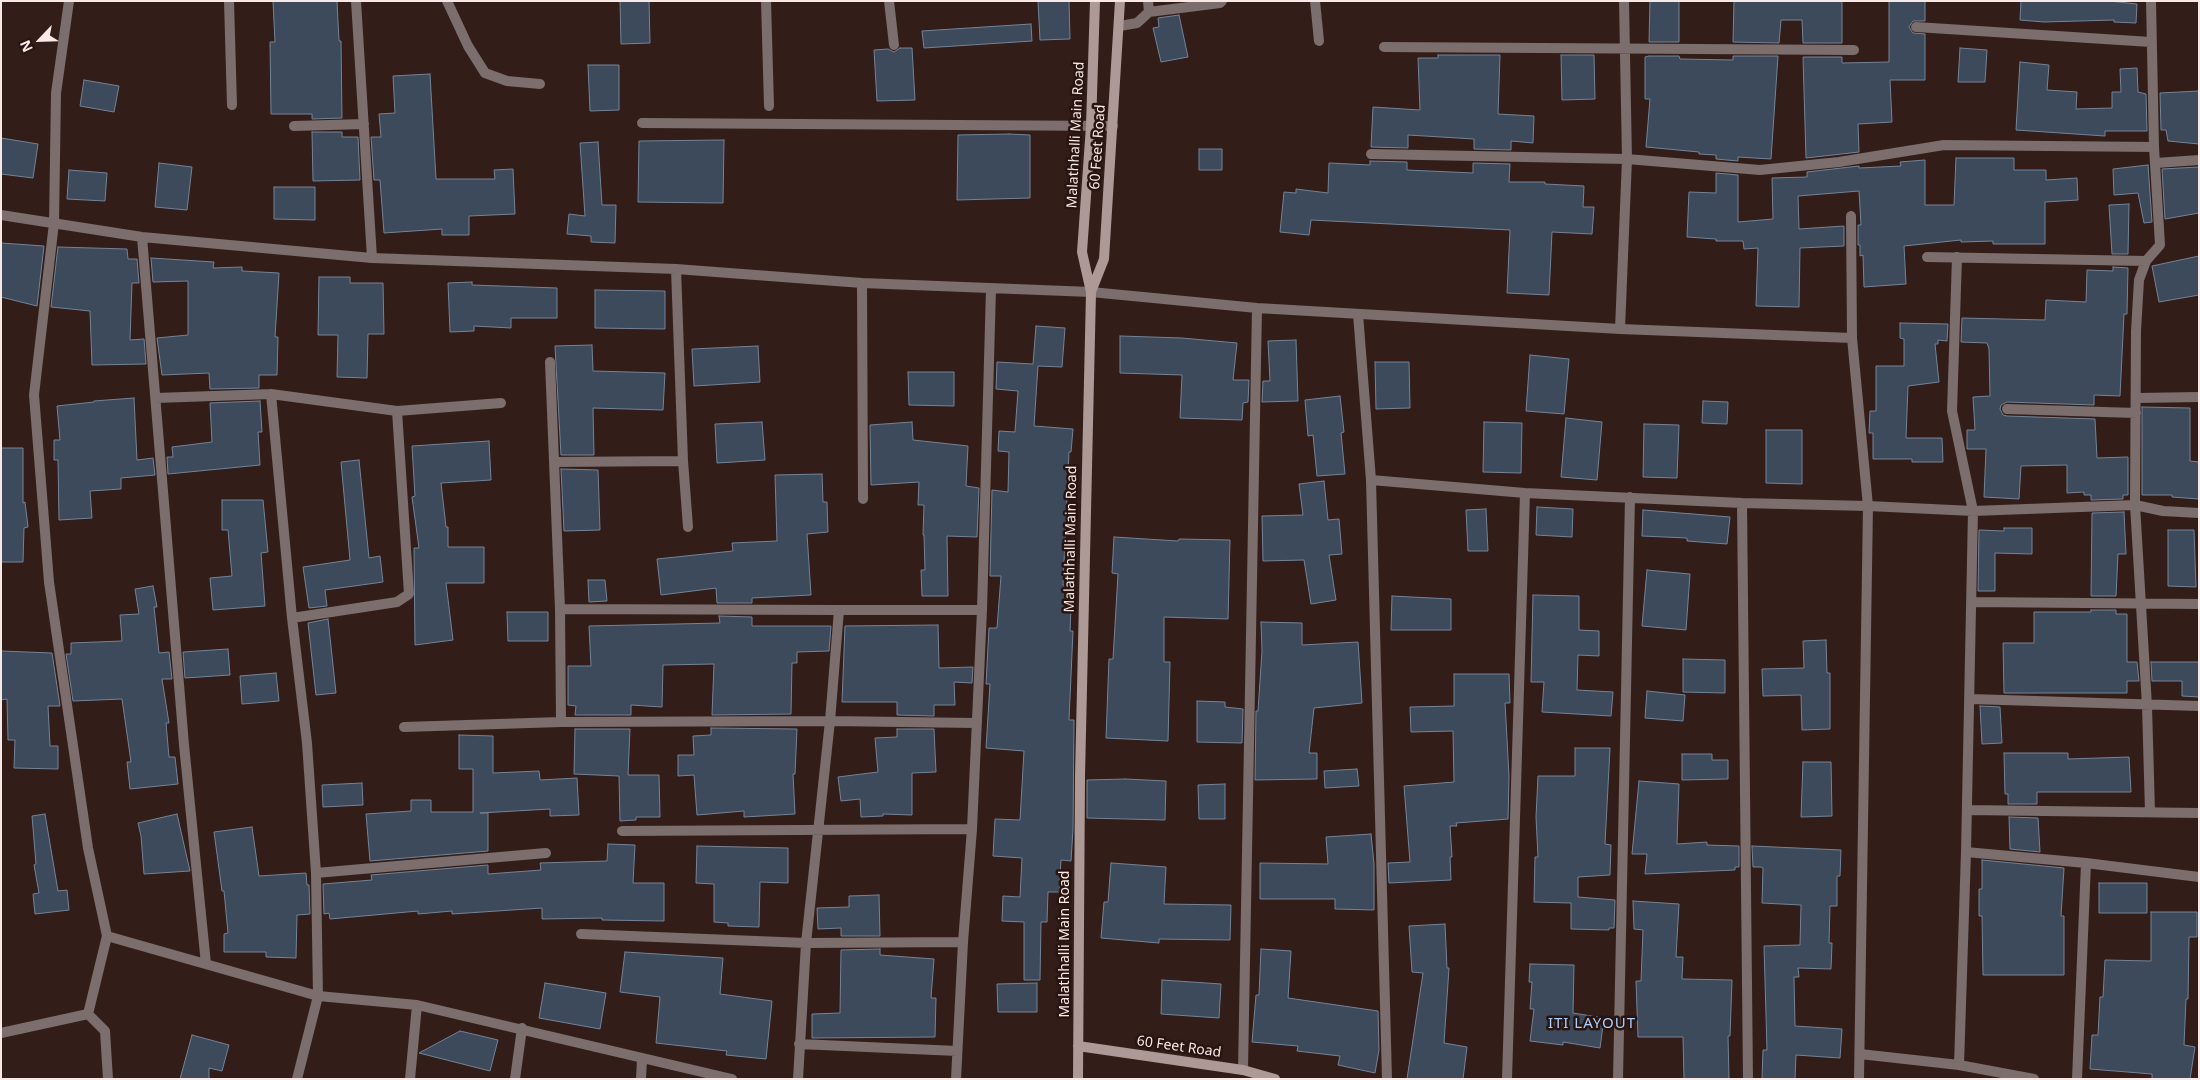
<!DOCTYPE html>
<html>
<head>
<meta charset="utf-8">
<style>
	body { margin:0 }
	#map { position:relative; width:2200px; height:1080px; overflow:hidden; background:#331d19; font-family:"Noto Sans",sans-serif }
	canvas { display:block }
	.frame { position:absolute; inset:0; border:2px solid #f9e9e6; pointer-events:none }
	.north { position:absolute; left:15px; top:15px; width:50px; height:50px; -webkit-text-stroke:4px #281410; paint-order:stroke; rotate:246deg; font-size:14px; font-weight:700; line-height:20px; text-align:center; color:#f9e9e6 }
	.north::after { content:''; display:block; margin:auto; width:18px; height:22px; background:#f9e9e6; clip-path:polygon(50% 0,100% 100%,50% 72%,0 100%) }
</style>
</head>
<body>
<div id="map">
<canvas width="2200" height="1080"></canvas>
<div class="frame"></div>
<div class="north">N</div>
</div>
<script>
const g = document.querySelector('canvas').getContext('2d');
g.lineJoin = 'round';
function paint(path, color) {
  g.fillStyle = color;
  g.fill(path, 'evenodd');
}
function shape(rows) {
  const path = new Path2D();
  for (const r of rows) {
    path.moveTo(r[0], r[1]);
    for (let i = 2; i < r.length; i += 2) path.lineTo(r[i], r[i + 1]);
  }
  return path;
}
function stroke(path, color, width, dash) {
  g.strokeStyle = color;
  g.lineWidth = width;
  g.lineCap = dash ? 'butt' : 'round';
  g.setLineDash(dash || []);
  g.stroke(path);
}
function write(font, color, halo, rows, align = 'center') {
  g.font = font + ' "Noto Sans",sans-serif';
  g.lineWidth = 5;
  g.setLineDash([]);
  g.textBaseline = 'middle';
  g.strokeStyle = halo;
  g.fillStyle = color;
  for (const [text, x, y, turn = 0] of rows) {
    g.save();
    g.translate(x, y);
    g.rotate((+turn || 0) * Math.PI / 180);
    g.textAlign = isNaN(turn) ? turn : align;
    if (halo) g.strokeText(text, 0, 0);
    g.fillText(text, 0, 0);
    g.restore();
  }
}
const building = shape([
	[273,1,337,1,339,41,341,41,342,118,312,119,312,114,271,114,270,42,275,42,273,1],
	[620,1,649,1,650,43,621,44,620,1],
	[1038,1,1069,1,1070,39,1040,40,1038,1],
	[1650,1,1679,1,1679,42,1649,42,1650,1],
	[1734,1,1842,1,1842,43,1803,43,1802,20,1781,20,1779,43,1733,42,1734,1],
	[1889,1,1925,1,1925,21,1913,21,1909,27,1913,33,1925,34,1925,80,1890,80,1892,122,1858,124,1859,152,1806,158,1803,57,1842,57,1842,63,1889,62,1889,1],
	[2021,1,2109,1,2137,4,2136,23,2114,22,2114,20,2044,22,2020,20,2021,1],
	[1179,15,1188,57,1161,62,1153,28,1159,27,1158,18,1179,15],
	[1031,24,1032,41,924,48,922,31,1031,24],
	[900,48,912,48,915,100,877,101,874,50,888,49,894,52,900,48],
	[1960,48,1987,50,1985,82,1958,82,1960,48],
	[1438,55,1500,55,1498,114,1534,116,1533,143,1511,141,1511,150,1474,149,1474,139,1408,135,1408,148,1371,147,1373,107,1420,110,1418,58,1438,58,1438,55],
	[1561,55,1594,55,1595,99,1562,100,1561,55],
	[1649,56,1679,56,1680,59,1733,60,1733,56,1778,56,1771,159,1738,157,1738,161,1716,159,1716,155,1699,154,1699,152,1646,147,1650,99,1645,99,1645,57,1649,56],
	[2020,62,2049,65,2047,90,2077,92,2076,109,2112,108,2112,92,2121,92,2120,69,2137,68,2138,92,2146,94,2147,131,2105,131,2105,136,2016,130,2020,62],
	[588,65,619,65,619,110,590,111,588,65],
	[430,74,436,179,495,179,494,170,513,169,515,214,469,216,469,235,442,235,442,229,384,233,380,180,374,180,371,137,381,137,379,114,395,113,393,76,430,74],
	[84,80,119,86,114,112,80,106,84,80],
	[2199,91,2199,144,2168,141,2166,130,2161,130,2160,93,2199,91],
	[312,132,342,132,342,137,358,137,360,180,313,181,312,132],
	[1009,134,1030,135,1030,198,957,200,958,135,1009,134],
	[1,138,38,144,33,178,1,174,1,138],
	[724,140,723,203,638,202,639,141,724,140],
	[598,142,602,205,616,205,615,243,591,242,591,236,567,234,569,214,585,216,580,143,598,142],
	[1199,149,1222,149,1222,170,1199,170,1199,149],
	[1956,158,2014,158,2014,170,2046,170,2046,180,2077,178,2078,200,2045,202,2045,244,1993,244,1993,241,1961,242,1961,240,1904,246,1906,284,1864,287,1863,255,1860,256,1860,245,1858,245,1858,225,1861,225,1859,191,1798,196,1799,229,1844,226,1844,246,1800,248,1799,307,1756,306,1758,248,1744,249,1743,241,1716,241,1716,239,1687,237,1689,192,1716,193,1716,173,1738,175,1738,222,1773,219,1772,178,1807,177,1807,172,1859,166,1859,168,1901,166,1900,162,1925,160,1925,205,1954,205,1956,158],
	[1370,161,1407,162,1407,170,1473,173,1473,163,1510,164,1509,182,1545,182,1545,184,1584,186,1583,207,1594,207,1592,234,1552,232,1549,295,1507,293,1510,230,1311,220,1309,235,1280,232,1284,192,1296,193,1296,189,1328,193,1329,163,1370,165,1370,161],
	[159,163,192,167,187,210,155,207,159,163],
	[2148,165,2152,222,2144,223,2138,193,2114,195,2113,169,2148,165],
	[2199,167,2199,213,2165,219,2162,169,2199,167],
	[69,170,107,173,105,201,67,199,69,170],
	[274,187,315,187,315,220,274,219,274,187],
	[2129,204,2128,254,2112,254,2109,205,2129,204],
	[1,243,44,246,37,306,1,297,1,243],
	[58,247,127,249,128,259,137,259,139,283,132,283,130,340,144,339,146,364,92,365,90,311,51,307,58,247],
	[2199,256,2199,295,2159,302,2152,266,2199,256],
	[151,258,214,262,213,268,242,267,242,271,279,273,275,337,278,337,277,375,259,375,259,388,210,389,209,373,162,375,157,338,188,335,188,281,153,282,151,258],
	[2113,267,2128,268,2127,314,2124,314,2120,396,2094,395,2094,405,2007,402,2001,405,2000,409,2003,415,2007,416,2095,419,2097,458,2128,457,2128,495,2123,495,2123,499,2091,500,2091,495,2084,495,2084,492,2067,493,2067,465,2021,466,2019,499,1984,497,1986,449,1967,449,1967,430,1975,430,1973,397,1990,396,1989,349,1987,343,1961,342,1962,318,2045,320,2046,300,2086,302,2087,270,2113,271,2113,267],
	[319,277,350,277,350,283,383,283,384,334,368,334,367,378,337,377,338,335,318,335,319,277],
	[472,282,472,285,557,288,557,318,511,318,511,328,474,326,474,331,450,332,448,283,472,282],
	[595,290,665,291,665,329,595,328,595,290],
	[1900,323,1948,324,1947,341,1938,340,1938,344,1935,344,1939,382,1908,386,1906,438,1942,438,1943,462,1912,462,1912,459,1873,459,1873,433,1869,433,1870,411,1876,411,1876,366,1904,366,1904,339,1900,338,1900,323],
	[1036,326,1065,328,1062,367,1038,366,1034,426,1073,429,1071,452,1069,452,1063,585,1072,585,1070,631,1073,631,1069,720,1074,720,1073,829,1071,861,1061,860,1059,892,1048,892,1047,922,1041,922,1040,980,1024,980,1024,922,1002,921,1003,896,1020,897,1022,858,993,856,995,819,1020,820,1024,751,986,748,990,684,986,684,989,628,997,628,1001,576,990,576,992,490,1008,492,1009,452,998,451,999,431,1015,432,1018,391,996,389,997,362,1033,364,1036,326],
	[1120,336,1182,338,1237,343,1233,380,1249,380,1248,402,1243,403,1242,420,1180,418,1182,375,1120,373,1120,336],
	[1296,340,1298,401,1262,402,1263,381,1270,381,1268,341,1296,340],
	[592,345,593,371,665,373,663,410,593,408,594,455,561,455,555,346,592,345],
	[758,346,760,382,694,386,692,349,758,346],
	[1530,355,1569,359,1564,414,1526,411,1530,355],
	[1375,362,1409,362,1410,408,1376,409,1375,362],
	[908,372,954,372,954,406,909,405,908,372],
	[1340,396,1344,432,1341,433,1345,474,1317,476,1313,435,1308,436,1305,400,1340,396],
	[134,398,137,460,153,458,155,475,121,478,121,489,90,491,92,518,59,520,58,460,54,460,54,440,60,440,57,406,94,402,94,401,134,398],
	[260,401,262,432,258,432,260,465,168,474,167,457,173,457,172,447,212,442,210,403,260,401],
	[1703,401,1728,402,1727,424,1702,423,1703,401],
	[2142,407,2190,408,2190,461,2199,462,2199,499,2172,497,2172,495,2142,495,2142,407],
	[1566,418,1602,422,1597,480,1561,477,1566,418],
	[762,422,765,460,717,463,715,424,762,422],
	[912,422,913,440,968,446,966,486,979,488,977,537,947,536,948,596,922,596,921,570,925,570,924,535,923,535,924,505,918,505,919,482,871,485,870,425,912,422],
	[1484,422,1522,423,1521,473,1483,472,1484,422],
	[1644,424,1679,425,1677,478,1643,477,1644,424],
	[1766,430,1802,430,1802,484,1766,483,1766,430],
	[489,441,491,480,441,483,446,527,448,527,448,547,484,547,484,583,446,583,453,640,415,645,414,548,419,548,412,497,415,496,412,446,489,441],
	[1,448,23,448,23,503,25,502,28,527,24,528,23,562,1,562,1,448],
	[359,460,369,558,380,556,383,582,325,590,327,606,309,608,303,567,350,560,341,462,359,460],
	[561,469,598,470,600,530,564,531,561,469],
	[822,474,823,502,827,502,828,532,807,534,811,595,752,598,752,603,717,603,716,588,661,595,657,559,733,551,732,543,777,541,775,475,822,474],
	[1324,481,1328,520,1339,519,1342,554,1329,555,1336,600,1311,604,1304,560,1263,561,1262,516,1303,515,1299,484,1324,481],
	[222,500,263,500,268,552,261,553,265,606,213,610,210,578,232,576,228,530,222,530,222,500],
	[1537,507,1573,509,1572,537,1536,535,1537,507],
	[1486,509,1488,551,1468,551,1466,510,1486,509],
	[1643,510,1730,517,1727,544,1687,541,1687,538,1642,536,1643,510],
	[2124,512,2126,554,2118,554,2116,596,2091,596,2092,513,2124,512],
	[2004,528,2032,528,2032,554,1995,553,1995,591,1978,591,1979,530,2004,531,2004,528],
	[2168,530,2194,530,2196,587,2168,586,2168,530],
	[1114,537,1178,541,1179,539,1230,540,1228,619,1164,617,1164,662,1170,662,1168,741,1106,738,1109,659,1113,659,1118,574,1112,573,1114,537],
	[1647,570,1690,574,1686,630,1642,626,1647,570],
	[588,580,605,580,607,601,589,602,588,580],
	[153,586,157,607,154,607,159,653,169,652,172,679,162,679,169,723,166,723,169,757,175,757,178,784,130,789,127,762,131,762,122,699,73,701,66,654,71,654,71,643,122,641,120,615,139,614,135,589,153,586],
	[1533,595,1579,596,1579,630,1599,631,1599,656,1578,655,1577,690,1613,692,1611,716,1542,712,1544,682,1531,682,1533,595],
	[1392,596,1451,599,1451,630,1391,630,1392,596],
	[2091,610,2116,610,2116,614,2127,614,2127,662,2137,662,2139,681,2127,681,2127,693,2004,693,2003,643,2034,643,2034,612,2091,612,2091,610],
	[507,612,548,612,548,641,508,641,507,612],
	[719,616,752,617,752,626,831,626,829,651,797,652,797,663,792,663,791,714,712,715,714,664,663,665,662,707,631,705,631,715,575,715,576,706,568,705,568,666,591,666,589,626,720,623,719,616],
	[328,619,336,693,316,695,308,623,328,619],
	[1261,622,1302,623,1302,645,1358,642,1362,703,1314,708,1309,753,1317,753,1317,779,1255,780,1256,711,1258,711,1262,651,1261,622],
	[938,625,939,668,973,667,972,683,954,682,955,705,934,705,934,716,897,715,897,702,842,702,845,626,938,625],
	[1826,640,1827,673,1830,673,1830,729,1802,730,1801,695,1763,696,1762,669,1804,668,1803,641,1826,640],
	[228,649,230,675,185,678,183,652,228,649],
	[1,651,52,653,60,706,48,706,50,746,58,746,58,769,14,768,15,740,8,740,7,699,1,700,1,651],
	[1683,659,1725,660,1725,693,1683,692,1683,659],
	[2151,662,2199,662,2199,697,2182,696,2182,681,2152,681,2151,662],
	[276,673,279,701,242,704,240,676,276,673],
	[1454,674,1509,674,1510,703,1505,703,1509,776,1508,819,1456,823,1457,826,1450,826,1452,857,1450,857,1451,880,1389,883,1388,863,1410,862,1404,786,1454,782,1453,731,1411,732,1410,707,1454,706,1454,674],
	[1647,691,1685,695,1683,721,1645,718,1647,691],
	[1197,701,1225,702,1225,707,1243,709,1242,743,1197,742,1197,701],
	[1980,706,2000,707,2002,743,1982,744,1980,706],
	[711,728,797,729,795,774,793,774,795,814,744,817,744,811,697,815,694,775,678,776,678,755,694,755,693,736,711,735,711,728],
	[575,729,630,729,628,775,659,775,660,817,636,817,636,820,620,821,619,776,574,774,575,729],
	[897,729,934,729,936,772,912,773,912,815,883,814,883,816,861,817,860,799,841,801,838,777,878,772,875,738,897,737,897,729],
	[459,735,493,736,493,773,539,771,540,780,577,778,579,815,550,816,550,809,480,813,488,813,488,851,370,861,366,814,411,811,411,800,431,800,431,812,473,812,473,769,459,769,459,735],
	[1575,748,1610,748,1605,844,1611,845,1610,875,1578,877,1578,897,1615,900,1614,928,1609,928,1609,930,1571,929,1571,903,1534,902,1535,857,1538,857,1536,817,1538,776,1575,776,1575,748],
	[2004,753,2068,753,2068,759,2129,757,2131,792,2037,792,2037,804,2008,804,2008,794,2005,794,2004,753],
	[1682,754,1712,754,1712,760,1728,760,1728,779,1682,780,1682,754],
	[1803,762,1831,762,1832,816,1801,817,1803,762],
	[1357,769,1359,786,1325,788,1324,771,1357,769],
	[1125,779,1166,781,1165,820,1087,818,1087,780,1125,779],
	[1639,781,1679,784,1677,844,1707,842,1707,845,1739,846,1739,867,1735,867,1735,870,1645,874,1647,854,1632,854,1639,781],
	[362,783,363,805,323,807,322,785,362,783],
	[1225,784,1225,819,1199,819,1198,785,1225,784],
	[45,814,58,891,67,890,69,910,35,914,33,894,39,893,34,865,36,864,32,816,45,814],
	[177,814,190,871,144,874,141,836,138,823,177,814],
	[2009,817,2038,818,2040,852,2010,849,2009,817],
	[252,827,259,876,306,873,307,885,309,885,310,914,297,915,296,958,266,957,266,952,224,952,224,934,228,933,224,891,222,891,214,832,252,827],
	[1371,834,1374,864,1374,910,1335,909,1335,899,1260,899,1260,863,1328,864,1326,837,1371,834],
	[608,844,635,845,633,883,664,883,664,921,602,920,602,918,542,919,542,908,452,914,452,911,418,914,418,911,330,919,329,913,324,914,323,884,372,880,371,875,488,865,488,874,541,870,540,863,607,861,608,844],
	[697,846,788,848,788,883,760,882,759,927,728,926,728,923,714,922,714,884,696,883,697,846],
	[1752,846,1841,850,1840,876,1837,876,1837,906,1830,906,1829,943,1832,943,1831,969,1798,968,1799,977,1794,977,1795,1026,1842,1029,1840,1058,1796,1055,1795,1079,1762,1079,1763,1050,1767,1050,1764,946,1800,945,1801,905,1762,903,1763,868,1761,867,1753,867,1752,846],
	[1982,860,2064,868,2061,916,2064,916,2064,975,1983,975,1982,916,1979,916,1979,889,1982,889,1982,860],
	[1111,863,1166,867,1164,904,1231,905,1230,940,1159,939,1159,943,1101,938,1104,902,1108,902,1111,863],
	[2099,883,2147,883,2147,913,2099,913,2099,883],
	[879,895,880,936,841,936,841,928,818,929,817,908,849,907,849,896,879,895],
	[1633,901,1679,904,1676,957,1683,957,1682,979,1732,980,1730,1036,1728,1036,1729,1079,1684,1079,1683,1037,1638,1037,1636,981,1641,981,1643,930,1634,929,1633,901],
	[2151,912,2197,912,2197,937,2189,937,2188,999,2186,999,2184,1045,2195,1047,2190,1079,2152,1079,2152,1074,2090,1069,2092,1035,2098,1035,2100,997,2103,997,2105,960,2151,961,2151,912],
	[1445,924,1447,968,1449,968,1444,1043,1467,1047,1463,1079,1407,1079,1423,973,1412,972,1409,926,1445,924],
	[880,949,880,955,934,959,931,998,936,998,935,1037,812,1038,812,1014,840,1013,841,950,880,949],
	[1261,949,1291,951,1288,998,1378,1011,1379,1050,1375,1073,1338,1065,1340,1056,1297,1051,1298,1046,1252,1042,1256,995,1259,995,1261,949],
	[625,952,723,958,720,994,772,1001,766,1059,726,1055,727,1051,656,1043,660,997,620,992,625,952],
	[1530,964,1574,965,1573,1013,1604,1018,1600,1048,1563,1042,1563,1045,1530,1041,1534,1009,1530,1009,1532,982,1529,982,1530,964],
	[1162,980,1221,984,1219,1018,1161,1014,1162,980],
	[545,983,606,993,600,1029,539,1018,545,983],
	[1037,983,1037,1012,998,1012,997,984,1037,983],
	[460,1031,498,1040,490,1071,419,1053,460,1031],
	[192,1035,229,1045,222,1071,209,1068,209,1079,180,1079,192,1035]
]);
paint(building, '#3c4a5c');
stroke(building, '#748397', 1);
stroke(shape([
	[229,1,232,105],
	[447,1,468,46,485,73,507,81,540,84],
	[766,1,769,106],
	[889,1,894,45],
	[1148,1,1149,12],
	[1315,1,1319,41],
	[1120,26,1137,23,1149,12,1220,3,1222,1]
]), '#7b6e6c', 10);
stroke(shape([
	[356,1,372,258],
	[1916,27,2151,42],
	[1384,47,1854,50],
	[642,123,1113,126],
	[294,126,364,124],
	[1371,154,1627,159,1760,170,1839,162,1944,145,2154,147],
	[2156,163,2199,160],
	[1,215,142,237,372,258,676,269,862,283,1091,292,1257,308,1620,329,1852,338,1868,506,1973,511,1966,852,2086,863,2199,877],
	[1851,216,1852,338],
	[142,237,184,745,206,964],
	[1927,257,2146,261],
	[1957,257,1952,411,1973,511,2135,505,2163,511,2199,513],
	[676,269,683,461,688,527],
	[862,283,863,499],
	[1358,314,1371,480,1387,1079],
	[1620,329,1627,159,1624,1],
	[550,362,560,609],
	[271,394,292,618,307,743,316,873,318,996,297,1079],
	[156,398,271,394,397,411],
	[2136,398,2199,397],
	[2007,409,2136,413],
	[555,462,683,461],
	[1371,480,1525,493,1742,503,1868,506,1859,1079],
	[1742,503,1748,1079],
	[1972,602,2199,604],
	[292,618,397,602,409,594,397,411,501,403],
	[1970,699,2199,706],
	[561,722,560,609,839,610],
	[404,727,561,722,830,721,975,723],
	[1967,810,2199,813],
	[2150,812,2147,706,2135,505,2136,331,2139,280,2146,261,2160,245,2154,147,2151,1],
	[622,831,972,829],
	[316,873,546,853],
	[581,934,806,943,963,942],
	[107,936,318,996,417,1005,732,1079],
	[88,1014,105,1031,108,1079],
	[1,1033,88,1014,107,936,88,848,49,582,34,395,54,223,56,93,69,1],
	[799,1044,957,1051],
	[1860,1054,1959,1065,2034,1079],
	[1959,1065,1966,852],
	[1243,1070,1257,308],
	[410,1079,417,1005],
	[515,1079,522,1028],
	[641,1079,642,1059],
	[798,1079,806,943,830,721,839,610,982,610],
	[956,1079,963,942,972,829,982,610,991,289],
	[1507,1079,1525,493],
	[1618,1079,1630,497],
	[2077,1079,2086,863]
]), '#7b6e6c', 10);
stroke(shape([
	[1091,292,1104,259,1120,1],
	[1078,1046,1243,1070,1275,1079],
	[1078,1079,1080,776,1091,292,1082,252,1091,126,1095,1]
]), '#ad9995', 10);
write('14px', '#f9e9e6', '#281410', [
	["Malathhalli Main Road",1076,135,-87],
	["60 Feet Road",1098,147,-86],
	["Malathhalli Main Road",1071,539,-89],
	["Malathhalli Main Road",1065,944,-90],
	["60 Feet Road",1179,1047,8]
]);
g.letterSpacing = '1px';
write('15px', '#a9ceff', '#281410', [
	["ITI LAYOUT",1592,1024]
]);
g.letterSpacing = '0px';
</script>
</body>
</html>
